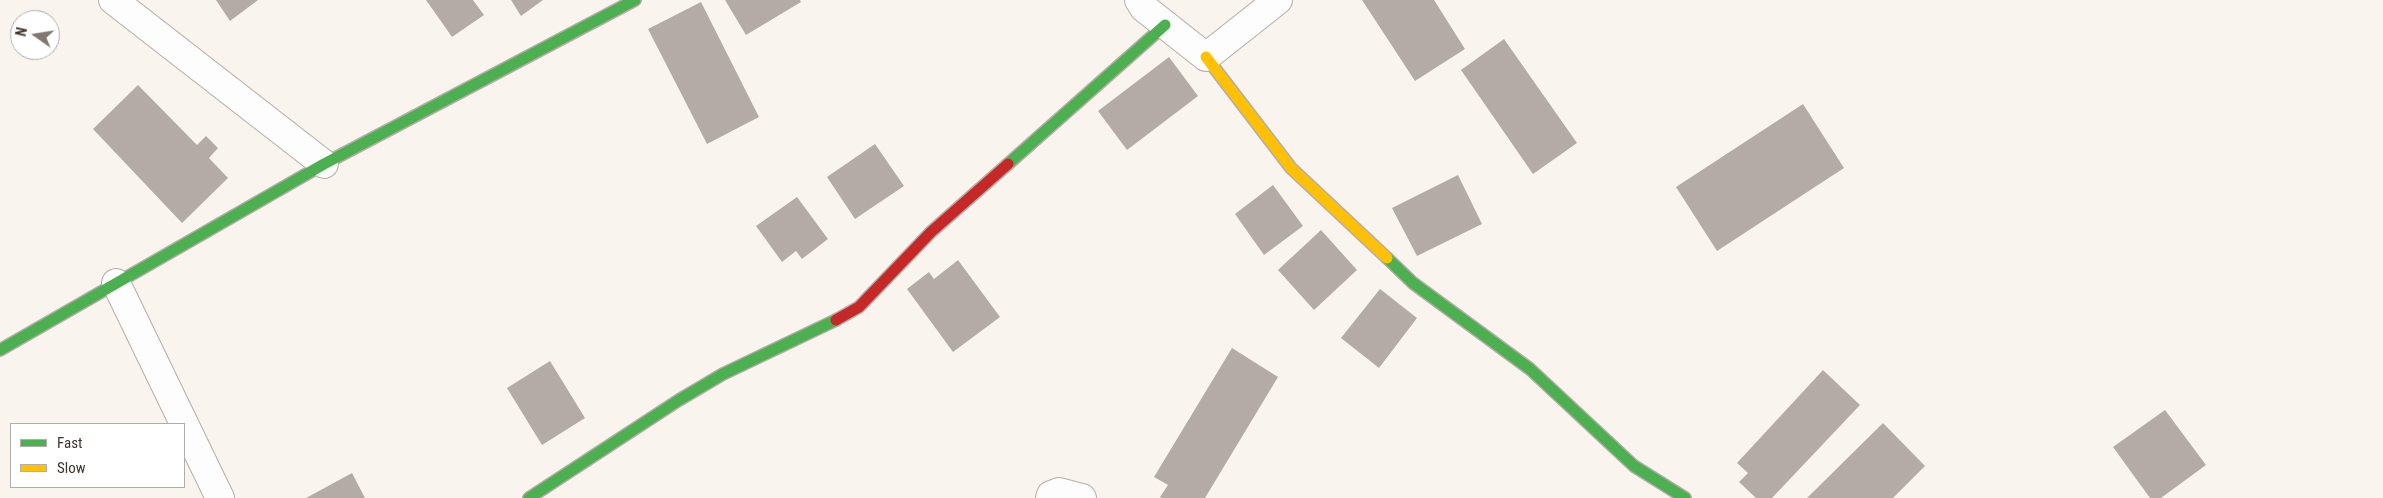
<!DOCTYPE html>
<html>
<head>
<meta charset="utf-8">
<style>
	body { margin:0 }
	#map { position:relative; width:2383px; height:498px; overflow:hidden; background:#faf4ef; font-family:"Roboto Condensed",sans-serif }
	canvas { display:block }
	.legend { position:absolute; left:10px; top:423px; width:175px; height:65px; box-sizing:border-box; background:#fff; border:1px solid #b2adaa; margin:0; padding:6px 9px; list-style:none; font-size:15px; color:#3e332b }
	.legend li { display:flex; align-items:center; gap:10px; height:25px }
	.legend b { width:25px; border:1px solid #b2adaa }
	.north { position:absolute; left:10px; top:10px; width:50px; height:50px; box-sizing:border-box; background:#fff; border:1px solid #b2adaa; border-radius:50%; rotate:283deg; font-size:14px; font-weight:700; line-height:20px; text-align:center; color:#3e332b }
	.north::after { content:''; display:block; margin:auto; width:18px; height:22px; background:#807770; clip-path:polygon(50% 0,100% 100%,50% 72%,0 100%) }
</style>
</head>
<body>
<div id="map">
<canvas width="2383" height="498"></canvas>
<ul class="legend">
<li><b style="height:6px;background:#4caf50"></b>Fast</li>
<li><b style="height:6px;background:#ffc107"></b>Slow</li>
</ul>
<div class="north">N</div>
</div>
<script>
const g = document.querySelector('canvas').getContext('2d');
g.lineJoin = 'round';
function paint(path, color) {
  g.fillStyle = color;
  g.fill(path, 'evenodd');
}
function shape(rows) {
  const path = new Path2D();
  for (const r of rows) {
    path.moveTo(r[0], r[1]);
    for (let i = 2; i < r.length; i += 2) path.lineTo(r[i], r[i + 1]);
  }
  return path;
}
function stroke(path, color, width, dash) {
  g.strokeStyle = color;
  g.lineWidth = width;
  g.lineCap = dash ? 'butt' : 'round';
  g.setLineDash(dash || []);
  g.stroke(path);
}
paint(shape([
	[216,0,258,0,230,21],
	[426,0,473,0,484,15,452,37],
	[511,0,543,0,521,16],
	[725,0,800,0,801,2,746,35],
	[1362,0,1434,0,1465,49,1415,81],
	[701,2,759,117,707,144,648,29],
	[1504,39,1577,143,1533,174,1461,70],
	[1169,57,1198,96,1127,150,1098,111],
	[138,85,197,145,206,136,218,148,209,158,228,178,182,223,93,129],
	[1803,104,1844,168,1717,251,1676,187],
	[875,144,904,186,855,219,827,177],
	[1458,175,1482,224,1417,256,1392,208],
	[1273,185,1303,226,1264,255,1235,214],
	[797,197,828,239,802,259,796,251,782,262,756,226],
	[1321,230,1357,270,1314,310,1278,270],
	[958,260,1000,317,953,352,907,289,929,272,934,279],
	[1380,289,1417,318,1379,368,1341,338],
	[1232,348,1278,377,1205,498,1162,498,1160,497,1168,485,1154,477],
	[550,361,585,418,542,445,507,388],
	[1823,370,1860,405,1772,498,1756,498,1739,482,1748,473,1737,463],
	[2165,410,2206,465,2161,498,2150,498,2113,447],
	[1883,423,1925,466,1893,498,1807,498],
	[352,473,365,498,306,498]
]), '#b4aba7');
const street = shape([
	[113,0,324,164],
	[1139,0,1144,8,1206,57,1278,0],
	[116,283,220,498],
	[1050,498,1051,495,1059,492,1082,498]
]);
const fast = shape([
	[1008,164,1165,25],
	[1387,258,1413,283,1530,369,1634,466,1685,498],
	[0,350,324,164,635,0],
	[529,498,679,400,723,374,836,320]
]);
const slow = shape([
	[1206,57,1291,168,1387,258]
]);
const jam = shape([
	[836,320,859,307,931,232,1008,164]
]);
stroke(street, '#b4aca7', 30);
stroke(fast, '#b4aca7', 14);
stroke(slow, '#b4aca7', 14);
stroke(jam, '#b4aca7', 14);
stroke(street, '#fefdfd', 28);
stroke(fast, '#4caf50', 11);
stroke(slow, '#ffc107', 11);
stroke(jam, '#c62828', 11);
</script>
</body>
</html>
